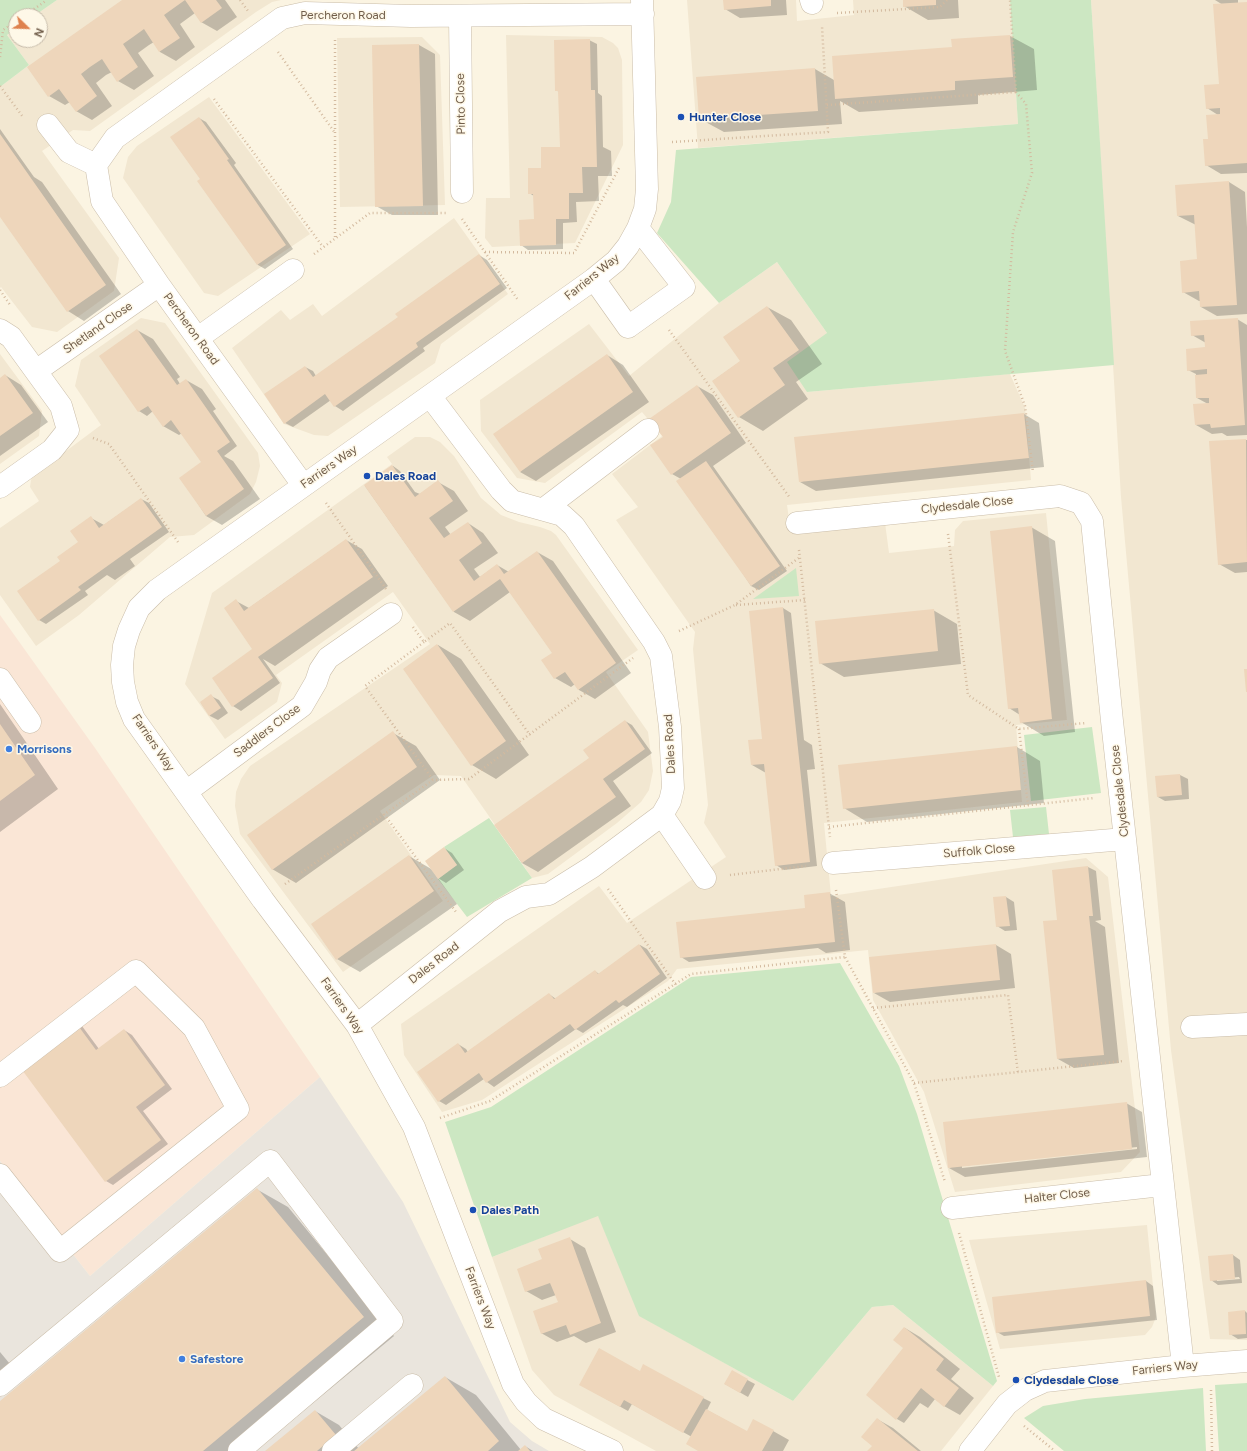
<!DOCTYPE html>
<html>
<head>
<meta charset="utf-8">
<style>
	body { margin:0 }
	#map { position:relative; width:1247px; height:1451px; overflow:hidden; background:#fbf4e2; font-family:Figtree,sans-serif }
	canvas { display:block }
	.north { position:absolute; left:8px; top:8px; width:40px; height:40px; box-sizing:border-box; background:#fef8e8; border:1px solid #c5baa9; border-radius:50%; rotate:113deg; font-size:11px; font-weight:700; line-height:16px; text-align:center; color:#705d4a }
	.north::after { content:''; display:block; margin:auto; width:14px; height:18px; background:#de814d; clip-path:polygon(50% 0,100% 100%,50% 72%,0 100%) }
</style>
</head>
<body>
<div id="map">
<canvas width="1247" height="1451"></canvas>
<div class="north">N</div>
</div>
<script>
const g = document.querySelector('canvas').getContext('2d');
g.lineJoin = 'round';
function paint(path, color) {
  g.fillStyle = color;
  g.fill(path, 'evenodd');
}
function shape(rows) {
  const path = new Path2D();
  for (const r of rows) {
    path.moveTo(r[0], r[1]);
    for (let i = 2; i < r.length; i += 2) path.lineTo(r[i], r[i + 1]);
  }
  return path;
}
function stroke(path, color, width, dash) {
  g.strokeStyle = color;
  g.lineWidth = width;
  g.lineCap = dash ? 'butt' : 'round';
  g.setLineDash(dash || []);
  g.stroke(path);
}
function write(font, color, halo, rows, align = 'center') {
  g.font = font + ' Figtree,sans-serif';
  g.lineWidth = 3;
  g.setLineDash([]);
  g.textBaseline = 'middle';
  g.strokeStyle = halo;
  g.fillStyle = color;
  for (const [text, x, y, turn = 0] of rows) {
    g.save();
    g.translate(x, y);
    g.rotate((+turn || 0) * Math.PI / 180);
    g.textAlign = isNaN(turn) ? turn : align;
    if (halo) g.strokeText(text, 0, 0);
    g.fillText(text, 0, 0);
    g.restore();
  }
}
paint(shape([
	[57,0,281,0,272,2,256,12,90,131,73,130,42,151,119,258,114,291,57,332,32,327,1,287,0,288,0,87,29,65,7,35,16,29,16,40,40,40,40,16,34,16],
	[687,0,796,0,797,21,854,15,853,0,1010,0,1018,124,698,148],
	[1091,0,1247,0,1247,1340,1210,1339,1171,1050,1121,497],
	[506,35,602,37,613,43,618,48,622,60,623,145,575,243,492,247,485,238,486,198,510,198],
	[422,37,440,55,445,205,340,207,337,38],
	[209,97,310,234,218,296,204,293,123,178,128,157,137,146],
	[454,218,508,294,441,344,435,363,328,436,314,435,284,424,232,348,281,310,290,320,313,304,322,316],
	[777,262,827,333,807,392,1010,374,1025,408,1031,480,787,505,791,533,885,523,889,553,954,546,955,530,963,521,1046,513,1067,720,1016,725,1022,802,824,823,831,896,1086,858,1108,877,1140,1152,1121,1172,955,1192,924,1092,873,1000,868,950,677,969,668,981,482,1100,442,1112,404,1055,401,1024,599,886,627,923,726,857,704,823,708,805,693,649,695,632,616,520,638,507,612,474,662,436,642,412,545,483,517,478,481,431,480,400,589,324,629,376,719,303],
	[141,318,165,323,258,453,260,466,256,482,250,494,194,535,170,537,79,615,36,646,0,595,0,528,39,501,30,487,31,480,34,475,101,425,75,386,81,360],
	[0,354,42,411,39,436,0,464],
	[415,437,430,437,440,442,454,456,481,498,501,515,519,522,540,527,551,531,556,535,638,650,606,672,648,732,653,771,649,790,641,802,617,823,548,874,532,878,461,776,434,775,380,811,443,901,343,972,240,834,235,806,236,792,241,779,250,766,430,644,393,592,276,675,282,683,277,702,225,739,185,684,212,593,392,464,387,457],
	[598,1215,640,1316,793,1401,872,1307,893,1305,993,1386,941,1451,656,1451,554,1395,532,1370,492,1257],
	[1147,1225,1156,1317,1152,1327,1145,1335,1000,1349,969,1240]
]), '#f2e7d1');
paint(shape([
	[0,615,95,748,320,1077,90,1276,0,1161]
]), '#fae6d6');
paint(shape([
	[320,1077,403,1202,510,1422,532,1441,549,1451,0,1451,0,1161,90,1276]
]), '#eae5dd');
paint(shape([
	[0,0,57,0,34,16,16,16,16,29,7,35,29,65,0,87],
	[1010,0,1091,0,1114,365,807,392,787,362,827,333,777,262,719,303,657,233,671,202,676,150,1018,124],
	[796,568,799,596,753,599],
	[1092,727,1101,793,1031,801,1024,735],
	[1046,807,1049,834,1013,837,1010,810],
	[489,818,532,878,467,917,438,879,457,865,444,847],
	[840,963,899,1066,917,1114,997,1381,993,1386,893,1305,872,1307,793,1401,639,1316,598,1216,492,1257,445,1122,491,1107,691,977],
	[1247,1383,1247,1451,1219,1451,1215,1385],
	[1203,1388,1206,1451,1064,1451,1024,1418,1043,1406,1085,1399]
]), '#cce7c2');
paint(shape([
	[124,0,225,0,237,17,217,31,201,22,195,13,180,24,195,47,176,61,160,52,154,42,149,45,138,53,154,76,134,90,118,81,112,72,106,75,96,83,112,106,92,120,76,111,70,102,65,105,49,96],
	[724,0,786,0,787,15,740,18,725,9],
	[904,0,958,0,959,18,928,20,904,6],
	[1215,0,1238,0,1238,3,1247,3,1247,173,1221,174,1206,165,1209,140,1218,115,1207,108,1220,85,1223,5],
	[1010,36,1034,49,1037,90,978,95,978,104,859,112,840,101,842,124,724,132,700,119,697,78,815,69,834,80,953,48],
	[589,40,597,44,598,93,602,96,603,147,611,151,612,176,598,176,599,201,576,202,577,222,563,223,563,249,528,250,521,245,535,220,534,196,529,193,542,169,561,148,559,92,556,90],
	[419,45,435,54,438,215,392,215,376,206,373,46],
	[199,118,206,122,236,163,234,165,293,249,265,269,258,265,199,181,201,179],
	[0,129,34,177,42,182,121,294,84,321,68,311,0,215],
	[1229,182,1245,192,1247,227,1247,314,1217,316,1201,307,1201,301,1199,301,1183,292,1198,260,1196,225,1178,216],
	[479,255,487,260,507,288,423,348,425,351,343,411,335,406,331,400,293,427,285,423,305,367,313,371,316,376,399,318],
	[767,307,791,320,822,364,796,382,808,399,763,431,739,417,713,381,741,361],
	[1237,319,1247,325,1247,435,1227,436,1222,433,1212,434,1196,425,1208,404,1197,398,1196,374,1188,370,1206,348,1206,343,1192,335],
	[137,330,153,339,180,377,177,379,180,384,186,380,202,389,216,409,213,411,237,446,224,456,233,461,260,499,222,525,206,516,181,478,203,462,182,433,179,435,163,426,153,411,147,416,139,411],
	[607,355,623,365,649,402,536,481,520,472],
	[5,375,21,385,48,422,0,456,0,379],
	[697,386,713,395,746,443,713,466,787,571,759,590,751,586,681,479,672,474,652,446,664,437],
	[1024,414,1039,423,1044,467,816,491,800,482],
	[1246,440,1247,440,1247,572,1235,573,1219,564],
	[393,466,400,471,415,492,420,494,438,482,454,491,468,511,445,527,451,535,468,523,483,533,498,553,474,569,480,577,497,565,509,572,537,552,553,561,631,673,595,699,579,690,575,684,571,687,555,678,553,653,510,592,470,621,454,612,365,486],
	[141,499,149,503,169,532,130,559,135,566,115,580,107,575,85,591,88,595,46,624,39,620,61,561,79,543,91,518,104,525],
	[1031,527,1055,541,1075,732,1044,736,1021,722,1020,715,1009,708],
	[346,540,362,549,388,586,275,666,263,659,280,683,241,711,233,706,254,649,236,601,249,608],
	[783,608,791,613,804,740,812,745,815,769,807,770,817,866,784,870,776,865,766,773,752,765,763,739,750,612],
	[933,610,957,624,961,664,844,677,820,663],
	[438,645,461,659,529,755,496,779,472,765,404,669],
	[211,696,219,700,228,713,218,720,210,716,201,703],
	[0,704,58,789,0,832],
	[625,721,632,725,652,753,613,781,631,806,538,872,522,863,496,825,589,759],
	[393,733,416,746,440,780,296,883,272,869],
	[1017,747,1040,761,1044,803,867,822,844,808],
	[1180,775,1188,779,1189,799,1165,801,1158,797,1156,777],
	[444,848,452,853,464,870,446,883,438,878,457,904,360,972,337,959,409,856,433,870],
	[1088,867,1096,871,1101,920,1095,921,1105,927,1119,1063,1074,1068,1058,1059,1044,922,1058,921],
	[829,893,845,902,850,950,826,953,818,948,689,962,681,957,805,909],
	[1006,897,1014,902,1017,930,1005,931,997,926,994,898],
	[640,945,647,949,667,978,627,1007,623,1005,583,1033,576,1029,494,1087,487,1082,484,1079,446,1105,439,1101,458,1044,466,1049,468,1052,549,994,556,999,595,971,599,974],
	[996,945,1011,954,1015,988,890,1002,874,993],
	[79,1022,99,1049,124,1030,132,1035,172,1089,143,1111,168,1144,113,1185,106,1181],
	[1126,1103,1142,1112,1147,1157,965,1177,949,1168],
	[1137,1147,1137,1149,962,1168,962,1166],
	[258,1190,288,1207,394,1336,255,1451,0,1451,0,1402],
	[570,1239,585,1248,616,1332,586,1343,574,1336,557,1342,541,1333,559,1302,556,1295,542,1300,526,1291,543,1260],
	[1233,1255,1240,1260,1242,1283,1218,1285,1211,1280],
	[1239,1277,1240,1279,1217,1281,1217,1279],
	[1146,1281,1153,1286,1157,1320,1004,1336,997,1332],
	[1245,1311,1247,1313,1247,1338,1238,1339,1230,1334],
	[905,1328,920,1337,960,1369,951,1379,974,1398,960,1415,944,1406,935,1399,928,1408,920,1403,904,1423,897,1419,905,1348],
	[0,1352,20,1376,0,1393],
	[640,1372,703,1398,711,1402,707,1410,747,1432,773,1431,789,1440,783,1451,700,1451,692,1437,632,1404,628,1411,581,1385],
	[732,1372,755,1384,748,1397,725,1384],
	[445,1377,476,1395,521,1450,525,1446,533,1451,267,1451,315,1411,339,1425,359,1449],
	[877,1419,893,1428,921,1451,869,1451,873,1446]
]), '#0003');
paint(shape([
	[122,0,216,0,222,8,201,23,185,0,164,15,180,38,159,52,144,29,133,37,123,44,138,67,117,82,102,59,90,67,81,74,97,96,76,112,59,89,48,97,27,67],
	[723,0,771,0,771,6,724,10],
	[903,0,936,0,936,5,903,7],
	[1247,2,1247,163,1205,166,1203,139,1208,139,1206,115,1220,114,1220,108,1206,109,1204,85,1219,84,1213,4],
	[1010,35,1013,77,955,81,955,90,835,99,832,56,952,47,951,39],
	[590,39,591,90,595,90,597,167,582,167,583,193,569,193,569,219,556,219,556,245,520,246,519,220,534,219,533,194,528,194,528,168,541,168,541,147,560,147,558,91,555,91,554,40],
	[419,44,423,206,375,207,372,45],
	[815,68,818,111,699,119,696,77],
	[199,117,229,159,227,160,286,245,257,265,197,181,200,179,170,137],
	[0,134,106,285,67,312,0,217],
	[1229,181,1237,305,1200,307,1199,291,1182,293,1180,261,1197,259,1196,246,1194,215,1177,216,1175,185],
	[479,254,500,284,416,343,418,347,334,407,325,394,284,424,264,394,305,366,313,377,398,317,395,314],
	[767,306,799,350,773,368,785,385,738,418,712,381,740,361,723,337],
	[1238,318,1245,425,1211,428,1210,424,1195,425,1193,404,1209,403,1209,398,1196,398,1195,375,1207,374,1207,369,1187,371,1186,349,1205,347,1204,335,1191,336,1190,321],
	[137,329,177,385,186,379,230,442,217,451,244,489,206,516,179,478,201,462,171,420,163,427,148,406,138,412,99,356],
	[607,354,633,392,520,472,493,434],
	[5,374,33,413,0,436,0,378],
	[697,385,731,433,671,475,650,445,663,437,649,419],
	[1024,413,1029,458,799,482,794,437],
	[1246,439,1247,562,1218,565,1209,441],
	[706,461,780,566,751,586,676,481],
	[392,465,415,497,438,480,453,501,429,518,444,538,468,522,482,543,459,560,474,581,497,564,504,574,537,551,616,663,578,690,565,672,554,679,541,660,552,653,500,579,453,612,364,485],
	[141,498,162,527,78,587,81,590,38,621,17,591,60,561,57,557,78,542,70,531,91,516,99,528],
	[1032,526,1052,719,1020,723,1018,708,1008,709,990,531],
	[346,539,373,577,258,657,273,678,232,707,212,678,252,649,224,608,236,599,244,611],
	[783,607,810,862,775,866,764,764,751,765,748,740,762,739,749,611],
	[934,609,938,651,819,664,815,621],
	[437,644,506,741,471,766,403,669],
	[1244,669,1247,669,1247,692,1246,692],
	[211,694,221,708,209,716,200,702],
	[625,720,645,749,603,779,616,797,522,863,494,825,589,758,583,750],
	[0,724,35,775,0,801],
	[393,731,417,767,272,870,247,835],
	[1017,746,1021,790,843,809,838,765],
	[1180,774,1182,795,1157,797,1155,776],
	[444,847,457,865,438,879,425,861],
	[409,855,434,891,336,960,311,924],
	[1088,866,1093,916,1089,916,1104,1055,1057,1059,1043,921,1057,920,1052,870],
	[830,892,835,942,680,958,676,922,805,908,804,895],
	[1006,896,1010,926,996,927,993,897],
	[639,944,660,974,619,1003,616,1000,575,1030,570,1024,486,1083,479,1073,438,1102,417,1072,458,1043,465,1053,549,993,554,999,595,970,598,974],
	[996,944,1000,980,873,993,869,957],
	[71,1016,96,1050,124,1029,165,1085,136,1107,161,1140,105,1182,14,1059],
	[1127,1102,1132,1149,948,1168,943,1122],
	[257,1188,364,1317,203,1451,0,1451,0,1401],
	[570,1237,601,1323,570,1335,566,1325,541,1334,533,1311,558,1302,550,1283,525,1292,517,1269,542,1259,538,1249],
	[1233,1254,1235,1279,1210,1281,1208,1256],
	[1146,1280,1150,1316,996,1333,992,1297],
	[1245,1310,1246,1334,1229,1335,1228,1312],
	[904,1327,944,1359,936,1370,959,1388,944,1407,921,1388,896,1420,866,1395,903,1348,893,1340],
	[599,1348,640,1371,643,1364,704,1397,683,1433,624,1400,620,1407,579,1385],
	[732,1370,748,1379,740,1393,724,1384],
	[445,1376,499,1441,488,1451,354,1451],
	[706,1409,747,1431,753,1419,774,1430,762,1451,698,1451,686,1444],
	[315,1410,336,1435,317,1451,265,1451],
	[877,1418,918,1451,867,1451,872,1446,861,1437],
	[525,1445,530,1451,518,1451]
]), '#eed6bb');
const minor = shape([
	[811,0,812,3],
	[460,16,462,192],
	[48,125,69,152,96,165,102,201,159,285,303,485],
	[96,165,115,138,282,18,305,13,411,16,643,14],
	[594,279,628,327,684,287,638,228],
	[0,330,11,337,61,406,68,430,52,450,0,487],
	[198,338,293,270],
	[36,371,159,285],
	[544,509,648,430],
	[797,523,1060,496,1081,503,1092,521,1112,721,1183,1366],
	[0,679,30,722],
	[186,792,302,706,316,682,320,670,328,658,391,614],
	[662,815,705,878],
	[833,863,1125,839],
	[357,1025,500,911,526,897,549,894,592,867,662,815,670,801,673,788,670,727,661,656,654,642,574,526,562,515,512,501,501,490,430,396],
	[1192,1027,1247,1024],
	[0,1076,136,971,194,1028,238,1109,60,1251,0,1175],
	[952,1208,1162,1185],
	[0,1385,270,1161,392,1321,239,1451],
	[333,1451,412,1385],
	[612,1451,544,1419,526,1402,513,1384,414,1127,357,1025,263,900,134,719,127,702,123,682,122,665,124,646,129,630,139,608,157,590,594,279,616,261,628,246,638,228,645,209,647,189,642,0],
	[970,1451,1007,1404,1025,1390,1045,1381,1183,1366,1247,1361]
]);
stroke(minor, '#cabda9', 23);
stroke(shape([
	[240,0,248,11],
	[837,13,940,7,947,0],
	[24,16,47,0],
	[335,40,335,237],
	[278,52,335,133],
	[0,57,3,30,16,21],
	[0,86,23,117],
	[1016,92,1026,104,1032,173,1013,232,1005,351,1025,406,1033,472],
	[214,99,323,247],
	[827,105,1016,92,1010,0],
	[672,142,828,132,822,26],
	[462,219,518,300],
	[485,252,574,253,619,168],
	[314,254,370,213,446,213],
	[0,290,10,305],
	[669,330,790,498],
	[93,438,109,444,178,542],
	[326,503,386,589],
	[948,534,968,695,1019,729,1086,723],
	[799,550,830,837],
	[736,605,805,600],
	[413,627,424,642,450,623,530,735],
	[679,631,735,605,800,557],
	[424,642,365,686,433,780],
	[1019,729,1028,805],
	[384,814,456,912],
	[829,827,1094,798],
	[730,875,806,866],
	[285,884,433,780,469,779,633,658],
	[608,889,676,985],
	[836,890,845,957,914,1083,945,1182],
	[873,1008,1008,995,1018,1073],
	[914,1083,1123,1061],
	[440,1118,490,1101,691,974,845,957],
	[959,1233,999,1377],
	[1211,1390,1212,1451],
	[1024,1426,1055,1451]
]), '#d3ba9f', 2.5, [1, 3]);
stroke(minor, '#fff', 22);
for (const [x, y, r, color] of [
	[681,117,4,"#1a4fb4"],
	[367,476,4,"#1a4fb4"],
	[9,749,4,"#3f7fe0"],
	[473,1210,4,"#1a4fb4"],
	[182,1359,4,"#3f7fe0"],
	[1016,1380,4,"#1a4fb4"]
]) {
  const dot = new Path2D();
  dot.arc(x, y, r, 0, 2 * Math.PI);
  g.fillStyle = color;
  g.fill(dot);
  stroke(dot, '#fef8e8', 1.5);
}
write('12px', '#705d4a', '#fef8e8', [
	["Percheron Road",343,15],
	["Pinto Close",461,104,-91],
	["Farriers Way",592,277,-39],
	["Shetland Close",98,328,-35],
	["Percheron Road",191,329,54],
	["Farriers Way",329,467,-35],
	["Clydesdale Close",967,505,-6],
	["Saddlers Close",267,731,-37],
	["Farriers Way",153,743,56],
	["Dales Road",670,744,-93],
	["Clydesdale Close",1120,791,-96],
	["Suffolk Close",979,851,-5],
	["Dales Road",434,963,-38],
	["Farriers Way",342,1006,55],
	["Halter Close",1057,1196,-6],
	["Farriers Way",480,1298,69],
	["Farriers Way",1165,1368,-6]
]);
write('bold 12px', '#164399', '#fef8e8', [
	["Hunter Close",689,117],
	["Dales Road",375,476],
	["Dales Path",481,1210],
	["Clydesdale Close",1024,1380]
], 'left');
write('bold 12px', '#366cbe', '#fef8e8', [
	["Morrisons",17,749],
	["Safestore",190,1359]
], 'left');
</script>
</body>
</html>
